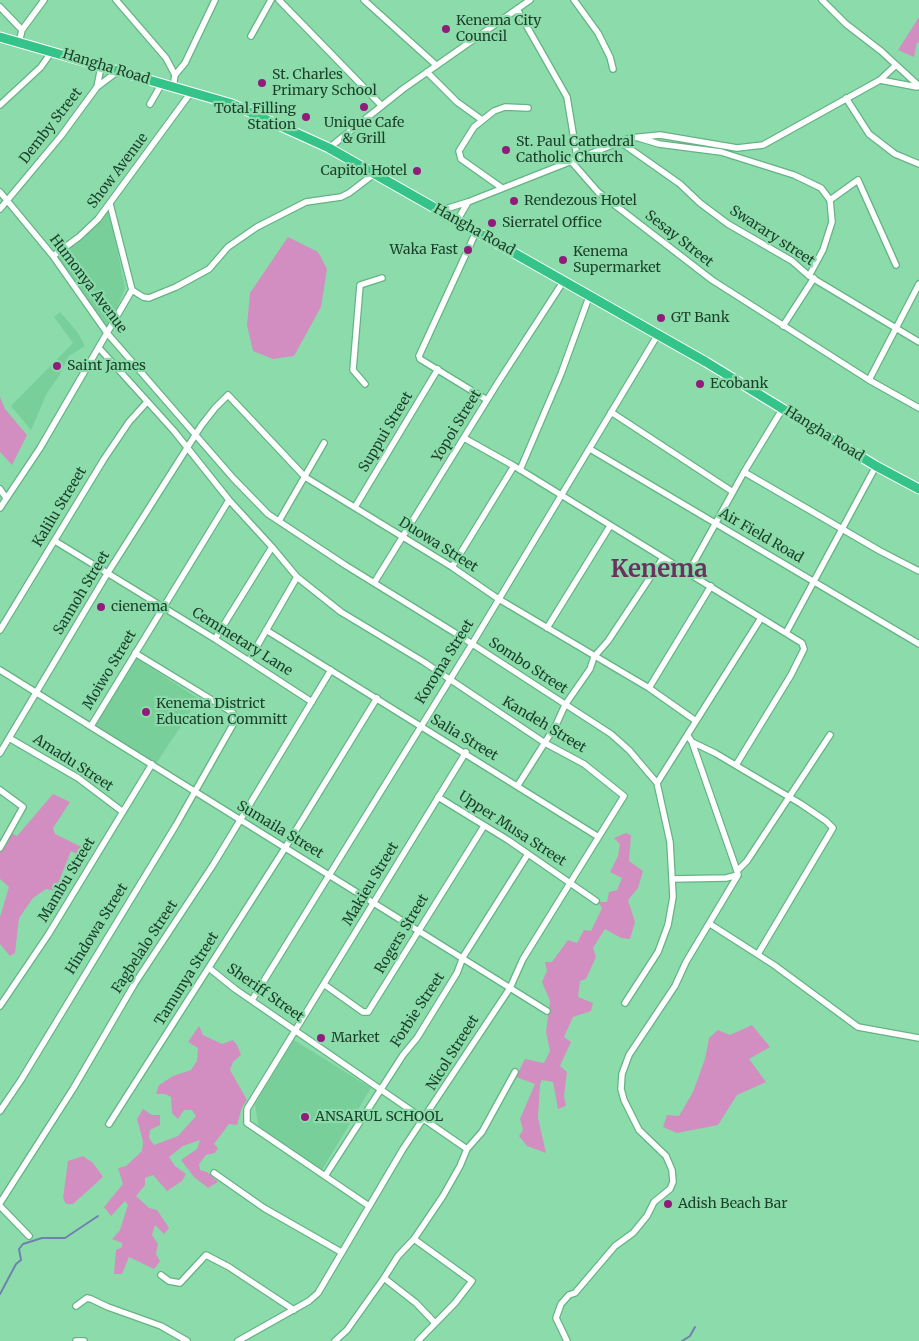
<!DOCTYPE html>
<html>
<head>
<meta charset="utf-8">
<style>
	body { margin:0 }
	canvas { display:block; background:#8bdcaa }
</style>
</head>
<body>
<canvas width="919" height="1341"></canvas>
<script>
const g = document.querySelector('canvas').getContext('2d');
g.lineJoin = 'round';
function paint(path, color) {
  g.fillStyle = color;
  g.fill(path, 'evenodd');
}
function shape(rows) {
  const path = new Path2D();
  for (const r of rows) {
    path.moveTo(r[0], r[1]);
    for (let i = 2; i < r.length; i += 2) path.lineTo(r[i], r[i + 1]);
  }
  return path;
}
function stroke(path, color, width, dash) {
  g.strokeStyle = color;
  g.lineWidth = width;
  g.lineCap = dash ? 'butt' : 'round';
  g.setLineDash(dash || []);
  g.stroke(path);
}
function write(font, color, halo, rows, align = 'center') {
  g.font = font + ' Merriweather,serif';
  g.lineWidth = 4.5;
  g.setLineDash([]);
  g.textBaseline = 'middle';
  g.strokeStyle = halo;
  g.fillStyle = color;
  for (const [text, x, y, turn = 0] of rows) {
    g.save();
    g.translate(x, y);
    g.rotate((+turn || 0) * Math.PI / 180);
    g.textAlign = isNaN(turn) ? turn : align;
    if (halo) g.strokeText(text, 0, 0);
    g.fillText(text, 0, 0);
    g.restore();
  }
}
paint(shape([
	[109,209,125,288,107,332,55,262],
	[60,312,78,333,85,346,69,356,59,376,47,393,31,430,11,406,73,343,54,317],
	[134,657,199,699,155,765,93,726],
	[294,1040,371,1088,322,1170,259,1130,255,1104]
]), '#78cf9a');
paint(shape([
	[919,17,919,43,917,42,914,57,898,50],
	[288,237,318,252,327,269,321,307,294,356,273,359,253,351,247,325,250,293],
	[0,397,5,409,27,435,12,465,0,452],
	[53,794,70,802,53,828,55,834,90,851,86,859,71,851,59,881,65,885,63,892,46,889,33,898,19,918,15,953,10,956,0,944,0,917,9,887,0,879,0,852,11,833,17,836],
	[626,833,631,835,629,861,643,871,638,888,628,900,635,922,630,939,621,938,605,929,593,948,596,957,586,979,580,981,578,997,593,1003,591,1011,573,1017,564,1037,571,1042,560,1066,567,1072,564,1096,566,1106,558,1109,553,1082,542,1080,540,1085,538,1118,546,1153,527,1146,519,1136,523,1130,520,1119,535,1084,516,1077,525,1059,544,1063,550,1051,546,1032,550,1001,542,982,547,971,545,962,552,962,568,940,577,943,584,930,591,931,602,908,598,902,607,902,609,892,617,890,622,878,610,872,618,856,620,844,614,838],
	[752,1025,770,1047,749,1059,766,1082,737,1095,718,1125,677,1133,663,1127,667,1115,679,1116,693,1092,705,1059,709,1038,718,1030,730,1035],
	[199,1026,203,1035,222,1044,233,1040,237,1045,241,1055,233,1062,230,1070,247,1100,242,1107,237,1125,229,1124,214,1144,218,1148,215,1153,206,1155,199,1164,200,1170,207,1172,218,1182,208,1188,194,1177,181,1160,197,1149,200,1140,183,1146,169,1157,175,1166,186,1174,182,1181,167,1191,153,1175,145,1178,145,1185,136,1196,149,1208,157,1210,169,1228,164,1234,155,1225,152,1235,158,1244,156,1254,160,1261,154,1269,129,1257,122,1274,114,1274,116,1250,122,1247,122,1243,112,1239,120,1230,128,1205,125,1201,111,1216,104,1207,123,1184,118,1168,126,1166,142,1151,143,1141,137,1119,143,1109,152,1115,160,1115,160,1125,150,1130,149,1138,154,1145,178,1136,196,1116,192,1110,184,1110,178,1119,172,1113,171,1097,165,1094,156,1094,159,1085,173,1076,191,1070,197,1061,198,1048,188,1042],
	[83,1156,93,1163,103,1177,73,1204,66,1204,63,1198,68,1161]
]), '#d28ec1');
stroke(shape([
	[0,1294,16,1264,21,1260,19,1249,23,1244,42,1238,65,1238,98,1216],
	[682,1341,690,1336,695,1327]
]), '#6f82af', 2);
const minor = shape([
	[116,0,166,58,175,75,173,88],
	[279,0,381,105],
	[364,0,436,65],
	[574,0,598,33,610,57,613,69],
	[822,0,846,24,881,51,919,86],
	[0,7,22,30],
	[517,9,567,97,577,157],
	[251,36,271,0],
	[19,43,22,30,44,0],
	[427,72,457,102,482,120],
	[175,75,185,63,215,0],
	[880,80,917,87],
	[97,87,101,67],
	[846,98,869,134,895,154,919,164],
	[150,104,161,85],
	[0,105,41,67,52,51],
	[639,138,659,144,721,152,794,175,821,188,830,200,832,222,823,250,809,276],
	[619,141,680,184,700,203,728,224,792,261,809,276,919,342],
	[329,148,403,89,530,0],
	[570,160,598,192,712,280,869,380,919,408],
	[502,188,461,159,459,151,474,127,494,111,505,107,528,108],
	[0,192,53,256,107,333,233,478,268,514,345,565,460,636,611,734,629,750,657,783,670,842,673,897,668,925,658,952,625,1003],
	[830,200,858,180,896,265],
	[0,209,61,136,97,87,118,71],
	[439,211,468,202,630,138,660,135,737,148,763,145,880,80,896,65],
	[457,221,468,202],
	[476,232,419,356,420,359,487,400],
	[53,256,79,237,98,219,192,91],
	[132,290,143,297,149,298,176,287,209,269,228,247,257,227,306,202,341,197,349,193,374,174],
	[783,326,814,278],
	[99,348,174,431,229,500,272,547,297,577,341,612,424,662,545,743,584,764,624,796,523,959,510,988,403,1149,318,1293,309,1301,238,1341],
	[869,380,919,284],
	[365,384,353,370,360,285,382,278],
	[611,412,733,492],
	[464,438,514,466,802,643,804,649,791,675,736,765],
	[590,449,919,644],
	[520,470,561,374,589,297],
	[744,472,880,551,919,571],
	[0,489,6,498],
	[355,507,438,369],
	[0,508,40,448,132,290,110,204],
	[279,521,324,443],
	[55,541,215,639,312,702],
	[452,567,514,466],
	[688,573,744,472,783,408],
	[374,583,497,384,563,282],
	[547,628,610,526],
	[0,630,104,459,129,422,147,402],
	[266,630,597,836],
	[786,633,876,466],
	[215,639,272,547],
	[249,660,297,577],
	[0,670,547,1011],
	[649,688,711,586],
	[91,726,229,500],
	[688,736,692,742,715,753,801,804,826,821,833,828,758,954],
	[9,738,78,778,123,812],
	[692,742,737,871],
	[0,753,107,574,201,426,215,408,228,395,305,477,452,567,497,598,649,688,696,721],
	[657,783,761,618],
	[518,785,556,725,565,705,590,669,594,657,608,641,663,558],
	[0,790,23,807,0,848],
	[438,797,508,840,596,901],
	[673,879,726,878,738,875],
	[710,924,774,965,858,1027,919,1038],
	[209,968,235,989,467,1149],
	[325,985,363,1012,368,1012,484,826],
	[252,1000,472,644,657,336],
	[0,1006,48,935,152,764],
	[0,1111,21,1080,176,825,235,721,233,713,222,706,135,653],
	[109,1124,285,848,377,698],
	[214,1173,264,1208,341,1252],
	[325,1176,403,1055,417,1038,457,973,463,957,528,854],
	[0,1203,73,1089,135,983,213,865,331,670],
	[0,1206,29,1236],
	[369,1206,247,1123,247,1109,466,752],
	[414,1239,472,1281,455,1303,418,1341],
	[161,1275,169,1281,180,1283,206,1255,229,1267,294,1310],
	[76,1306,87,1298,91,1299,108,1307,161,1326,187,1341],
	[435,1323,416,1303,384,1278,398,1256,414,1239,443,1196,460,1166,467,1149,482,1132,515,1072],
	[76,1341,84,1341],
	[335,1341,347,1330,384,1278],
	[567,1341,556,1318,561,1304,569,1295,575,1293,615,1246,633,1233,647,1216,654,1202,670,1189,673,1182,672,1170,666,1156,639,1130,624,1100,621,1089,622,1074,629,1055,675,986,686,962,738,875,737,871,747,861,830,735]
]);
const trunk = shape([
	[0,37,232,104,329,148,706,362,876,466,919,489]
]);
stroke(minor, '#64b384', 8);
stroke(trunk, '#fff', 11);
stroke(minor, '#fff', 5.5);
stroke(trunk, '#34c48a', 9);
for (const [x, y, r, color] of [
	[446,29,5,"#901c7c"],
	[262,83,5,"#901c7c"],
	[364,107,5,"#901c7c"],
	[306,117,5,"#901c7c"],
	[506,150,5,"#901c7c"],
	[417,171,5,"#901c7c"],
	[514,201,5,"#901c7c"],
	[492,223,5,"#901c7c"],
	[468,250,5,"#901c7c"],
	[563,260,5,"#901c7c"],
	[661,318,5,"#901c7c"],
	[57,366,5,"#901c7c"],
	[700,384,5,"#901c7c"],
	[101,607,5,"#901c7c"],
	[146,712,5,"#901c7c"],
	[321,1038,5,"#901c7c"],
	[305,1117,5,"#901c7c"],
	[668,1204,5,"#901c7c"]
]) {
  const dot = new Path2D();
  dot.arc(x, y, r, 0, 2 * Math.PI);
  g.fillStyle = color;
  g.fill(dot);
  stroke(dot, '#8bdcaa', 2);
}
write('14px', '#1c3e2a', '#8bdcaa', [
	["Kenema City",456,21],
	["Council",456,37],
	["St. Charles",272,75],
	["Primary School",272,91],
	["Total Filling",296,109,"right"],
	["Station",296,125,"right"],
	["Unique Cafe",364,123,"center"],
	["& Grill",364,139,"center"],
	["St. Paul Cathedral",516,142],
	["Catholic Church",516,158],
	["Capitol Hotel",407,171,"right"],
	["Rendezous Hotel",524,201],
	["Sierratel Office",502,223],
	["Waka Fast",458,250,"right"],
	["Kenema",573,252],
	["Supermarket",573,268],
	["GT Bank",671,318],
	["Saint James",67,366],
	["Ecobank",710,384],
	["cienema",111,607],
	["Kenema District",156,704],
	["Education Committ",156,720],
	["Market",331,1038],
	["ANSARUL SCHOOL",315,1117],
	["Adish Beach Bar",678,1204]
], 'left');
write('14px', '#1c3e2a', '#8bdcaa', [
	["Hangha Road",106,67,17],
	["Demby Street",51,126,-52],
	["Show Avenue",118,171,-53],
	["Hangha Road",474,230,29],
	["Swarary street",772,236,33],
	["Sesay Street",679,239,38],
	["Humonya Avenue",88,284,53],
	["Yopoi Street",457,426,-59],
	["Suppui Street",386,432,-59],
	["Hangha Road",824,434,32],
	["Kalilu Streeet",60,507,-59],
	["Air Field Road",761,536,30],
	["Duowa Street",438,545,32],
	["Sannoh Street",82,593,-59],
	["Cemmetary Lane",242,642,32],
	["Koroma Street",445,662,-58],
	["Sombo Street",528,666,33],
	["Moiwo Street",110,670,-59],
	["Kandeh Street",544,725,31],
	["Salia Street",464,738,31],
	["Amadu Street",73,763,33],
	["Upper Musa Street",512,829,33],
	["Sumaila Street",280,830,31],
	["Mambu Street",67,880,-59],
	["Makieu Street",371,884,-59],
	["Hindowa Street",97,929,-58],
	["Rogers Street",402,934,-59],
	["Fagbelalo Street",145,947,-57],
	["Tamunya Street",187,979,-58],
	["Sheriff Street",265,993,35],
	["Forbie Street",418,1010,-57],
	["Nicol Streeet",453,1053,-58]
]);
write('bold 24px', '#6a325e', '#8bdcaa', [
	["Kenema",659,570]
]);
</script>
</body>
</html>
